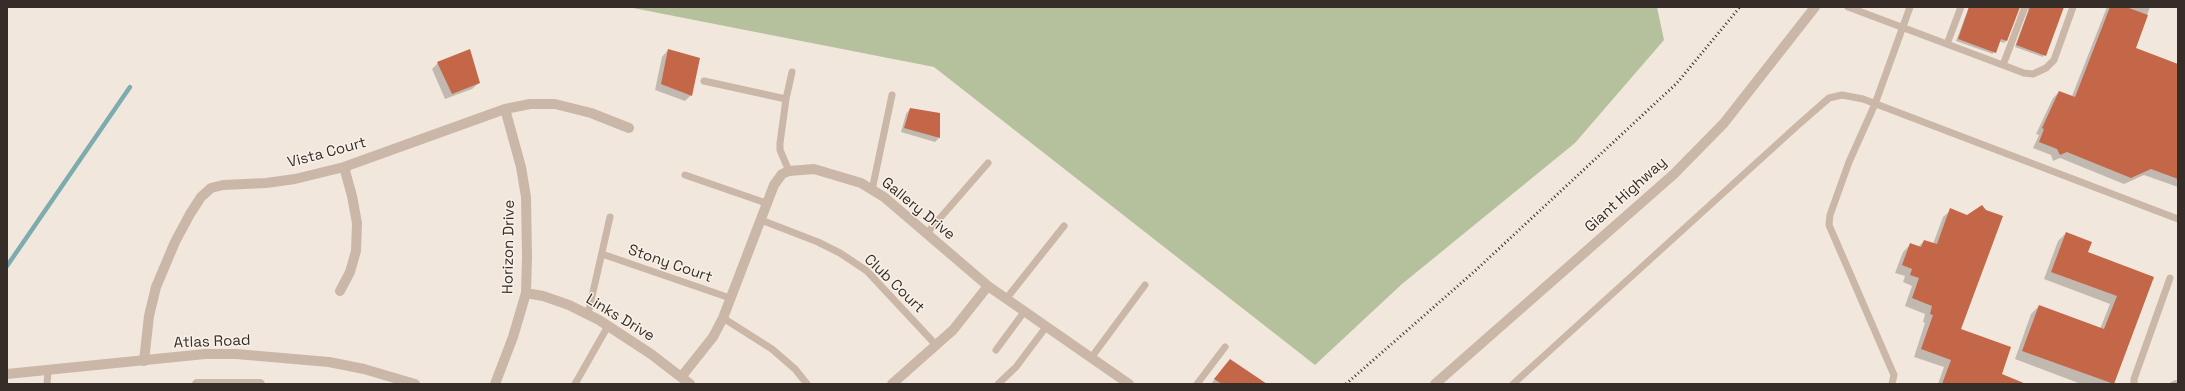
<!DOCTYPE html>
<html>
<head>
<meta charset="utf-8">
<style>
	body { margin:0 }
	#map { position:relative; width:2185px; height:391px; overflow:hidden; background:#f2e7dc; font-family:"Space Grotesk",sans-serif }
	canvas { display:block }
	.frame { position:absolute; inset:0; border:8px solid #372d28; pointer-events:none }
</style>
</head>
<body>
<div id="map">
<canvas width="2185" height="391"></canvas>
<div class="frame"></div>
</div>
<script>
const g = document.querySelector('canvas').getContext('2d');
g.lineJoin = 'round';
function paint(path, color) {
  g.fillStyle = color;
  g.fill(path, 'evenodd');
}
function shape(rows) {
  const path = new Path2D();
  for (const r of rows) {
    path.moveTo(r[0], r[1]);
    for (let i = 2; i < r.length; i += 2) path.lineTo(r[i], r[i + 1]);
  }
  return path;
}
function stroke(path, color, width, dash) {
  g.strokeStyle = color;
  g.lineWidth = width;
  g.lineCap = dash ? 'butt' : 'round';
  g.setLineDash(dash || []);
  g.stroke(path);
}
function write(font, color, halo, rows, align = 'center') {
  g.font = font + ' "Space Grotesk",sans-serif';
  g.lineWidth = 3;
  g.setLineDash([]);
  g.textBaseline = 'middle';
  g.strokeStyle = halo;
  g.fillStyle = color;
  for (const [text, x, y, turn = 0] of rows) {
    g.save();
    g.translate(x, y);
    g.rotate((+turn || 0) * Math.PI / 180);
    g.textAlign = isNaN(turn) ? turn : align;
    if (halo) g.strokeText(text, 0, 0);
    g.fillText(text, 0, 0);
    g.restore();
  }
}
paint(shape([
	[628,7,1657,7,1664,40,1575,143,1402,284,1315,365,934,67]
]), '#b5c19c');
paint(shape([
	[1969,7,2019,7,2006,41,2004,43,1999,41,1993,54,1956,41],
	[2028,7,2063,7,2043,57,2015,47,2028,11],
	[2107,7,2150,7,2134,49,2178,65,2178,187,2144,175,2124,184,2060,158,2053,161,2051,155,2033,148,2039,135,2036,134,2053,98,2059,92,2072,96],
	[668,50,691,95,685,101,655,90,662,57],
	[438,63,479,83,472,89,445,99,432,69],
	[910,109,939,114,939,138,935,142,901,132,906,114],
	[1951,210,1960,329,2007,384,1938,384,1944,367,1914,357,1925,323,1923,322,1925,314,1905,306,1912,286,1903,282,1905,276,1895,273,1903,252,1911,244,1918,247,1924,241,1933,244,1943,217],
	[2066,233,2086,253,2153,277,2113,384,2081,384,2015,359,2031,314,2039,306,2100,329,2110,304,2044,279,2058,241],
	[1226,364,1250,384,1211,384],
	[2175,380,2178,381,2178,384,2168,384]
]), '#0003');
stroke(shape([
	[7,266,130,87]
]), '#7cacae', 4.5);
paint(shape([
	[1969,7,2020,7,2007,41,2001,39,1996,53,1958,39],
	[2030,7,2064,7,2046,56,2016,45],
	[2110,7,2126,7,2148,15,2136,48,2178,64,2178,179,2151,169,2131,178,2067,152,2060,155,2057,149,2039,142,2044,129,2042,128,2059,91,2075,97],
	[470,49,480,83,452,94,437,62],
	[668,49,700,58,692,96,661,84],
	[910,108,940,113,940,138,904,128],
	[1982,205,1986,210,2003,216,1961,329,2011,347,2002,374,2026,384,1942,384,1951,360,1921,349,1933,315,1930,314,1932,306,1912,298,1919,278,1910,275,1912,269,1902,265,1910,243,1921,247,1924,240,1937,244,1950,208,1967,215],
	[2066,232,2092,242,2088,252,2154,277,2114,384,2022,351,2039,305,2104,329,2117,296,2051,272],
	[1230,359,1267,384,1222,384,1214,379]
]), '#c46648');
stroke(shape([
	[1848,7,2024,73,2033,74,2046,68,2054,60,2073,7],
	[1947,44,1961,7],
	[2003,65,2025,7],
	[704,81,786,99],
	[789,171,780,150,780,143,786,99,792,72],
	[685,175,766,203],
	[872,190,892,95],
	[761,220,818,242,840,253,867,271,937,346],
	[927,233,988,163],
	[602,254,730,298],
	[1006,299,1064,226],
	[588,314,610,217],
	[723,318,772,349,795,369,807,384],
	[996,350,1024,312],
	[1091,358,1145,285],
	[47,384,48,371],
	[575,384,608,326],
	[998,384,1016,367,1046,327],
	[1197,384,1225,347],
	[1513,384,1797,126,1829,98,1842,95,1863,99,2178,219],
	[1892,384,1894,375,1829,225,1830,215,1849,162,1875,104,1910,7],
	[2134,384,2134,379,2170,278]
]), '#cab7a8', 7);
stroke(shape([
	[340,291,350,272,356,251,357,223,352,196,344,167],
	[526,293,543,296,569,305,599,320,651,354,690,384],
	[144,361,149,316,156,287,175,242,190,214,201,197,211,188,223,185,266,183,295,179,344,167,505,109,530,104,555,104,591,113,629,128],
	[682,376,713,337,723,318,774,185,782,174,789,171,814,169,861,183,884,197,988,286,1129,384],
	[495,384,513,337,526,293,527,257,526,197,521,167,505,109],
	[892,384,953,330,988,286]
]), '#cab7a8', 10);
stroke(shape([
	[7,374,205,354,236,354,329,362,364,369,415,384],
	[197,384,260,384],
	[1435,384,1674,174,1724,123,1815,7]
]), '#cab7a8', 10);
stroke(shape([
	[1346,384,1476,270,1677,83,1740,7]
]), '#372d28', 3, [1, 3]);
write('15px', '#372d28', '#f9f2e9', [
	["Vista Court",327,153,-15],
	["Giant Highway",1626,195,-42],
	["Gallery Drive",918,209,39],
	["Horizon Drive",509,247,-89],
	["Stony Court",670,264,19],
	["Club Court",894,284,44],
	["Links Drive",620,318,31],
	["Atlas Road",212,342,-2]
]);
</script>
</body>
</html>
